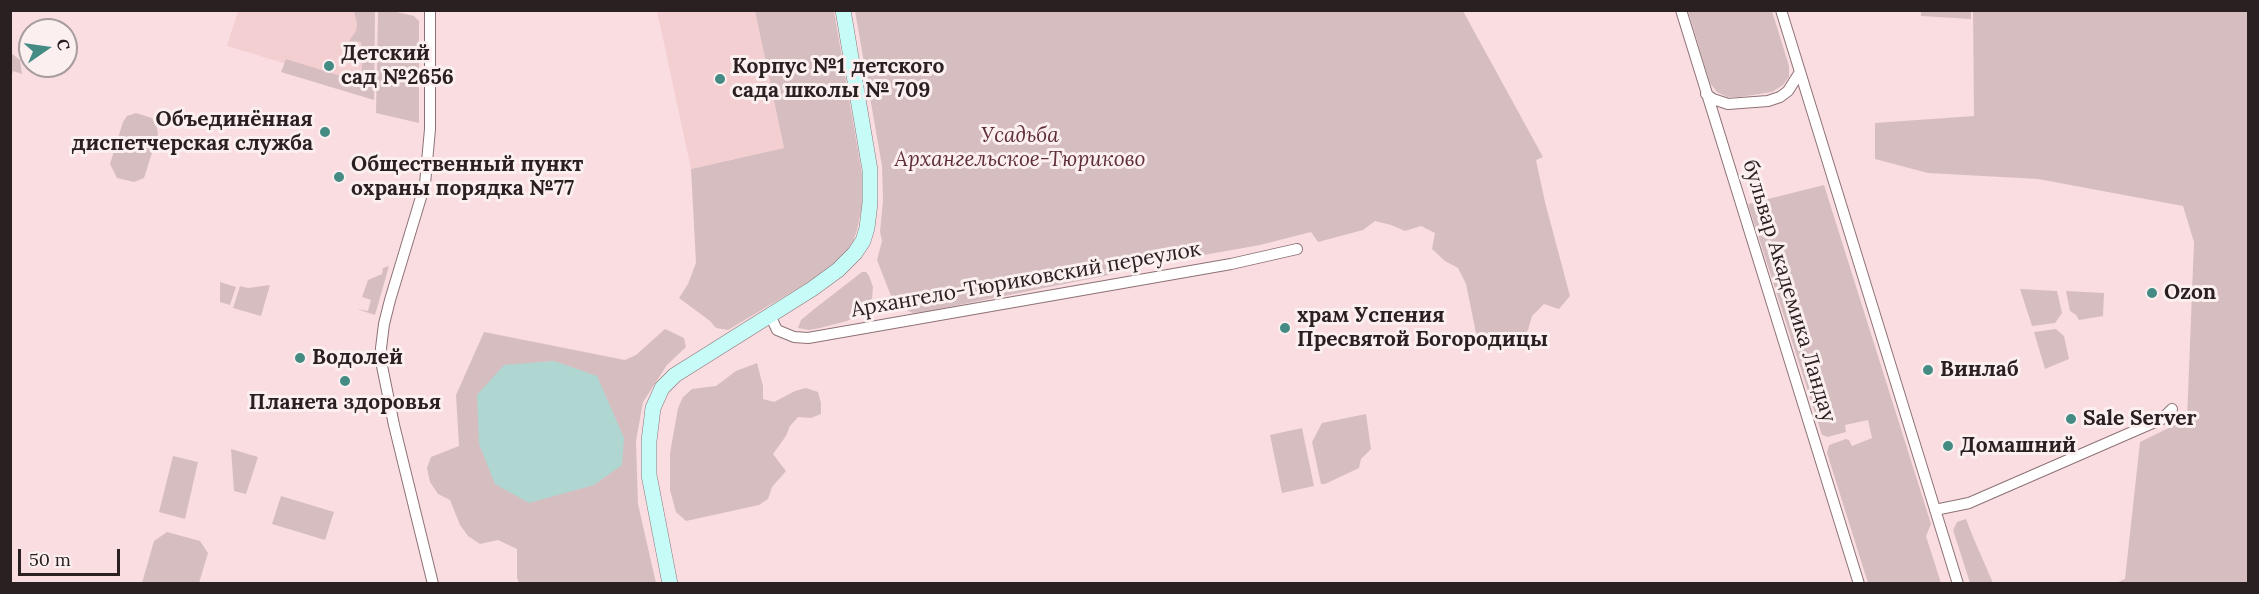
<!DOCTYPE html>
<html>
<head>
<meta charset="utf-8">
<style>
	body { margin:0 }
	#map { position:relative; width:2259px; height:594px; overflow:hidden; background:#fadde0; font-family:Lora,serif }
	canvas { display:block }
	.frame { position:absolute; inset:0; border:12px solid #2a2021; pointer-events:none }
	.north { position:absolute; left:18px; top:18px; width:60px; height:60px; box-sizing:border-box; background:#fbeff0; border:2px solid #a79c9d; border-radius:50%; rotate:77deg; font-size:16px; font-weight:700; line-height:24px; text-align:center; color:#2a2021 }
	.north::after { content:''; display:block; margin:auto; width:21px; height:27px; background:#448b84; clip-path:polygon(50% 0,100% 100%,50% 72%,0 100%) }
	.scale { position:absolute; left:18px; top:549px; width:102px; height:27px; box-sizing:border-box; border:3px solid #2a2021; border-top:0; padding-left:8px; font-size:18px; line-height:21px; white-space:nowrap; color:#2a2021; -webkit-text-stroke:4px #fbeff0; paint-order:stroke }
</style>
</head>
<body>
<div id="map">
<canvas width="2259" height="594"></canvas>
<div class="frame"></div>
<div class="north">С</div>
<div class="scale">50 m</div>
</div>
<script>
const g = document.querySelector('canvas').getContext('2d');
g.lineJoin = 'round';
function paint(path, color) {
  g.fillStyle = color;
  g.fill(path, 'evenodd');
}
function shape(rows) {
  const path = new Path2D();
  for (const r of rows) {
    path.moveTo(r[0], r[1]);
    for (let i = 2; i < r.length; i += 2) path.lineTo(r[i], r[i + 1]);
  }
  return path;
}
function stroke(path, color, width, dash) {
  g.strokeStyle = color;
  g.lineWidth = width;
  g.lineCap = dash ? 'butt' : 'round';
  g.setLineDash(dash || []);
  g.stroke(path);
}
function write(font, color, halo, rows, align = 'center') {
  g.font = font + ' Lora,serif';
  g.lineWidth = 6;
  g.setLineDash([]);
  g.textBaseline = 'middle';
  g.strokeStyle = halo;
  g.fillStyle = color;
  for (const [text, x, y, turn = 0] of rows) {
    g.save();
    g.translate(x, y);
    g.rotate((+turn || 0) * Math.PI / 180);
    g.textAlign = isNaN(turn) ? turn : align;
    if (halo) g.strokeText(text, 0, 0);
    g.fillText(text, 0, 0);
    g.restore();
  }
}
paint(shape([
	[238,11,364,11,363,87,227,46],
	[657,11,755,11,784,148,691,169]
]), '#f4cfd2');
paint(shape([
	[354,11,375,11,374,100,281,72,286,59,357,81,362,70,361,42,349,41,356,31,357,24],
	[378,11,392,11,414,16,419,21,419,123,376,113],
	[755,11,834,11,862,174,862,206,857,230,851,248,830,269,728,330,716,328,710,321,679,298,688,284,696,263,691,169,784,148],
	[855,11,1463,11,1543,157,1536,160,1545,202,1570,296,1559,309,1544,304,1532,316,1528,330,1517,342,1502,347,1486,347,1476,333,1466,284,1458,268,1445,261,1432,249,1435,233,1421,226,1405,231,1391,225,1375,221,1363,230,1318,242,1311,232,1260,245,1125,269,1114,274,924,312,913,313,902,308,896,309,877,260,882,241,880,232,883,200,882,166],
	[1688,11,1772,11,1789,66,1789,77,1783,85,1772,92,1739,97,1727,97,1717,92,1710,83],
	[1921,11,1971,11,1971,19,1921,16],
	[1973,11,2248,11,2248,583,2116,583,2125,579,2140,442,2187,419,2194,242,2183,206,2038,179,1928,173,1875,159,1875,123,1974,116],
	[11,53,20,60,22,74,13,71,11,78],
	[136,113,152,118,156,123,158,134,144,178,134,182,117,178,110,164,123,122,127,116],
	[1824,185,1931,524,1926,536,1941,583,1868,583,1827,453,1829,445,1846,439,1849,440,1852,446,1872,438,1868,420,1845,425,1846,432,1828,437,1822,435,1748,204],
	[389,266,375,315,357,309,368,311,371,300,362,297,368,280,382,274,383,268],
	[862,272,866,272,869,276,873,287,872,299,857,316,847,321,820,328,809,330,798,328,801,320,813,310],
	[220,282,236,287,230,305,220,302],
	[270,285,261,316,233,308,240,286,248,288],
	[2020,289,2057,291,2062,313,2055,323,2032,326],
	[2066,291,2104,293,2103,316,2079,320,2076,315,2070,311],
	[665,329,684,338,686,347,667,365,643,402,636,441,638,504,656,583,519,583,517,578,517,549,498,540,480,544,468,536,460,525,450,500,438,494,430,482,427,468,431,457,459,446,456,395,484,332,625,360,636,355],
	[554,361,594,485,536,363],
	[2056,329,2064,336,2069,359,2045,369,2034,332],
	[757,363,763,386,763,399,774,402,795,391,806,388,818,392,821,403,821,414,811,418,798,417,790,426,786,436,773,454,786,471,772,487,768,499,759,505,686,521,676,512,670,490,670,453,678,408,683,397,692,389,716,386,736,371],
	[1366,414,1371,449,1361,459,1359,468,1325,484,1321,484,1312,442,1322,423],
	[1302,428,1314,486,1282,493,1270,435],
	[231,449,258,457,246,494,234,491],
	[173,456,198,462,185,519,159,512],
	[281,496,334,512,325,540,272,524],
	[1966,519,1973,537,1993,583,1970,583,1953,530,1957,522],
	[167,532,200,541,208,553,199,583,142,583,154,541]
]), '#d6bec0');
paint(shape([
	[554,361,597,376,624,438,622,465,594,485,529,503,495,484,479,444,477,395,504,365]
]), '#afd6d1');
const street = shape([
	[430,10,430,129,425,184,390,300,384,324,381,348,382,366,394,425,433,584],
	[1681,10,1859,584],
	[1781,10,1958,584],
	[1706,94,1713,99,1728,104,1768,101,1780,97,1788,91,1800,72],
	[770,315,777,330,794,337,808,338,1231,264,1297,249],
	[1935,510,1969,503,2162,419,2172,409]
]);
const secondary = shape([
	[670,584,649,475,649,441,653,408,662,388,675,375,812,289,838,270,855,253,863,241,867,228,870,203,870,170,843,10]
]);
stroke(street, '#8d7275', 12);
stroke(secondary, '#8d7275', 16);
stroke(street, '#fff', 10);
stroke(secondary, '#c7fbf7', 15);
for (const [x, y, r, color] of [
	[329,66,6,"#448b84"],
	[720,79,6,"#448b84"],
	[325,132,6,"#448b84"],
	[339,177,6,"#448b84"],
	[2152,293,6,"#448b84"],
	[1285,328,6,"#448b84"],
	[300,358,6,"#448b84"],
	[1928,370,6,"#448b84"],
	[345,381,6,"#448b84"],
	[2071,419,6,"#448b84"],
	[1948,446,6,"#448b84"]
]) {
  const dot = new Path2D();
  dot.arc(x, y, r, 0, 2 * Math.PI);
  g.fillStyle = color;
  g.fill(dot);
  stroke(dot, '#fbeff0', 2);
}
write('bold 21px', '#2a2021', '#fbeff0', [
	["Детский",341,54],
	["сад №2656",341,78],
	["Корпус №1 детского",732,67],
	["сада школы № 709",732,91],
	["Объединённая",313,120,"right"],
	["диспетчерская служба",313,144,"right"],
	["Общественный пункт",351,165],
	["охраны порядка №77",351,189],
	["Ozon",2164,293],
	["храм Успения",1297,316],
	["Пресвятой Богородицы",1297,340],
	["Водолей",312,358],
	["Винлаб",1940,370],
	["Планета здоровья",345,403,"center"],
	["Sale Server",2083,419],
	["Домашний",1960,446]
], 'left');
write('italic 21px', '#5f2e36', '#fbeff0', [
	["Усадьба",1020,136],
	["Архангельское-Тюриково",1020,160]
]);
write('21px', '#2a2021', '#fbeff0', [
	["Архангело-Тюриковский переулок",1026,280,-10],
	["бульвар Академика Ландау",1789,291,73]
]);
</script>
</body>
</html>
